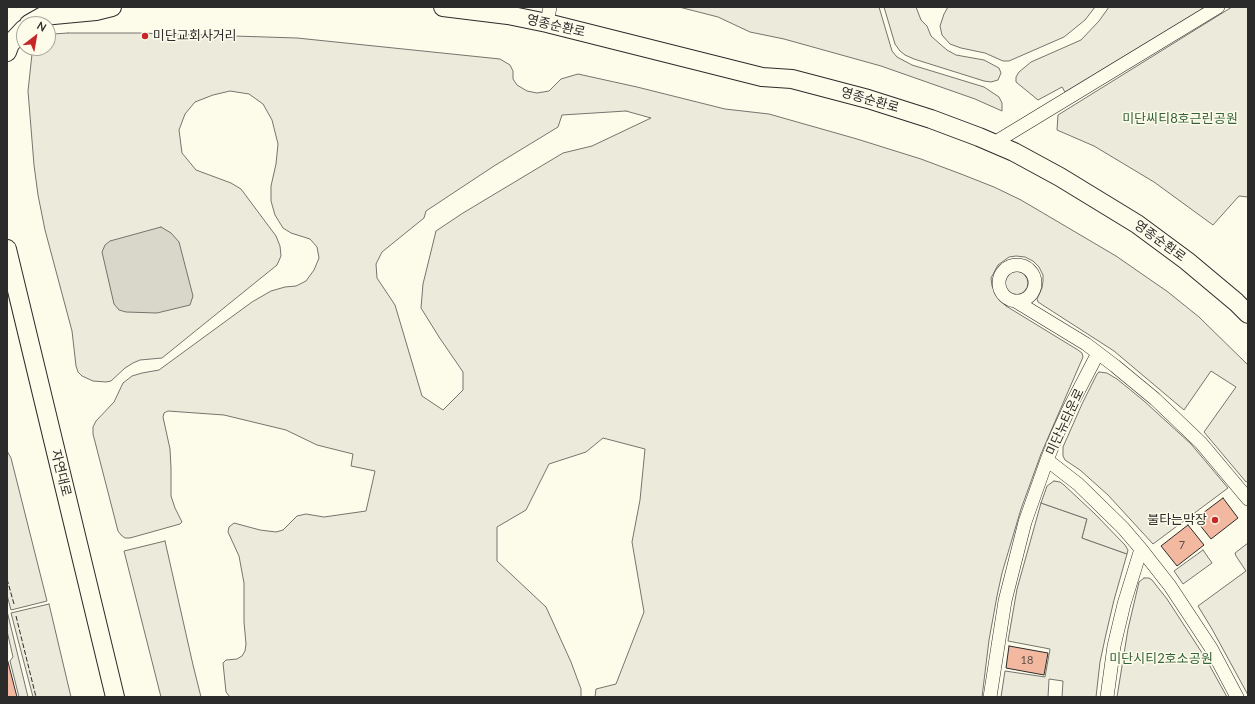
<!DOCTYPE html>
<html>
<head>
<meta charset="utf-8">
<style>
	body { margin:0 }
	#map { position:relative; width:1255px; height:704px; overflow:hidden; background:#fdfbea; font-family:Lato,sans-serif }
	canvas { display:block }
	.frame { position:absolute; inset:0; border:8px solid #2b2b2b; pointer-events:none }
	.north { position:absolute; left:16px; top:16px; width:40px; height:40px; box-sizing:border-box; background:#fdfbea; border:1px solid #a9a89e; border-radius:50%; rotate:31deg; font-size:11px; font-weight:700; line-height:16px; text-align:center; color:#2b2b2b }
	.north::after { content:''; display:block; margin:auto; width:14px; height:18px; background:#c62828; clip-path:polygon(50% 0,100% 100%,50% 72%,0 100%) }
</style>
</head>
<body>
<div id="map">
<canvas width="1255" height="704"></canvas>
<div class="frame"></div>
<div class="north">N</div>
</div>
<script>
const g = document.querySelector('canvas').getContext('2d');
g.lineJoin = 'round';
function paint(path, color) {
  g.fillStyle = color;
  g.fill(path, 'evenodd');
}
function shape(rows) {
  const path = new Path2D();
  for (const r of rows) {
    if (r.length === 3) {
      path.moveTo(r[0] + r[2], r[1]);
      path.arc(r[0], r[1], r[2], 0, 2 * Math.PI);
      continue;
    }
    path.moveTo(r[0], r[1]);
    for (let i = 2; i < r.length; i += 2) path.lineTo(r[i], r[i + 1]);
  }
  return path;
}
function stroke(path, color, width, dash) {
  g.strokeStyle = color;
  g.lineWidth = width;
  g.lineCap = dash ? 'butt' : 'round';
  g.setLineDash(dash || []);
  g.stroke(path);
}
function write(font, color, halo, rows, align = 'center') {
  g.font = font + ' Lato,"Noto Sans KR",sans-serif';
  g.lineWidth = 3;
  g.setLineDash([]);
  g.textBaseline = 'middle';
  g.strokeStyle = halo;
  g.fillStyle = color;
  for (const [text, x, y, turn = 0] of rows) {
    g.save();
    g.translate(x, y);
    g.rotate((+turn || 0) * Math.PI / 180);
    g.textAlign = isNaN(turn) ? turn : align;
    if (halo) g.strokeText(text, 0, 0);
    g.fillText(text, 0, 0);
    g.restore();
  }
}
const green = shape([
	[679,7,879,7,892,51,897,57,912,65,984,87,999,97,1002,103,1002,111,975,99,881,66,784,39,750,32,718,17,679,7],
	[884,7,916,7,921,20,927,26,931,36,940,44,947,50,956,55,984,60,999,68,1001,73,998,80,991,82,984,81,914,59,905,55,900,51,895,44,884,7],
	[948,7,1095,7,1085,20,1064,37,1009,61,1003,61,985,53,961,48,950,44,942,35,940,26,944,14,948,7],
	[1109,7,1205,7,1065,92,1062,87,1038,100,1016,82,1016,77,1019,72,1031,62,1081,40,1099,21,1109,7],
	[1232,7,1248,7,1248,197,1239,196,1213,225,1154,182,1094,146,1057,130,1058,115,1232,7],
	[68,33,139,33,297,38,500,59,510,65,513,71,513,79,517,85,527,91,537,93,549,91,561,79,578,74,637,87,725,109,769,114,857,139,921,159,961,174,994,187,1021,200,1116,256,1168,292,1199,317,1248,365,1248,481,1246,482,1204,432,1236,387,1211,371,1184,410,1114,351,1038,302,1037,299,1042,288,1043,281,1043,275,1039,267,1033,261,1025,257,1016,256,1009,257,998,265,991,278,992,286,999,299,1006,306,1078,350,1082,353,1083,357,1041,454,1021,509,1002,573,997,596,989,640,982,697,595,697,596,689,616,684,644,612,632,542,640,500,645,449,603,438,586,452,549,464,526,510,497,527,497,561,546,607,571,662,581,689,581,697,230,697,226,692,223,663,226,660,237,659,242,656,245,651,246,644,244,622,244,583,239,556,228,532,229,527,234,523,260,530,276,532,283,530,297,516,306,514,324,517,366,511,375,471,351,466,353,454,317,445,286,430,224,415,168,411,164,413,163,417,170,449,171,468,171,496,175,508,182,522,180,524,130,538,125,538,121,535,118,531,93,434,93,427,96,421,114,402,123,383,132,376,142,373,159,370,252,302,271,291,285,287,296,286,306,281,314,270,319,258,317,247,310,239,291,233,283,228,275,215,271,201,271,186,276,164,278,144,272,120,263,104,249,94,230,91,213,95,195,102,185,114,179,130,182,153,196,170,231,183,241,189,276,236,280,246,281,256,277,265,162,358,140,360,133,363,125,368,111,381,106,382,93,381,82,376,78,372,76,366,72,331,45,230,38,195,34,165,28,91,32,54,36,48,48,48,48,37,53,34,68,33],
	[626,111,651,118,592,146,563,153,463,213,436,231,423,284,421,308,439,337,463,372,463,390,443,410,422,396,395,305,377,278,376,264,382,252,424,218,426,211,494,166,558,127,562,115,626,111],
	[1016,283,12],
	[1099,372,1107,373,1117,379,1144,401,1191,444,1228,488,1153,544,1108,495,1080,470,1065,460,1063,456,1063,447,1082,404,1097,374,1099,372],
	[7,451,11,458,47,601,11,610,7,595,7,451],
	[1041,503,1087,519,1082,538,1127,554,1114,600,1106,634,1100,662,1096,697,1062,697,1063,681,1049,679,1048,697,1001,697,1005,671,1045,677,1050,649,1008,641,1017,589,1041,503],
	[165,541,193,665,201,697,161,697,124,551,165,541],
	[1248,543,1248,695,1212,629,1198,606,1246,571,1236,556,1235,553,1248,543],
	[1203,550,1212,563,1183,584,1174,571,1203,550],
	[1144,578,1149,578,1152,580,1167,599,1206,659,1227,697,1117,697,1128,629,1139,582,1144,578],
	[49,604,71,697,33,697,11,613,49,604],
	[7,611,28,697,19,697,10,661,13,657,7,631,7,611]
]);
paint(green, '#ecebdb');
stroke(green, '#74746e', 1);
const parking = shape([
	[1054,481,1060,482,1064,485,1094,513,1125,545,1128,550,1127,554,1082,538,1087,519,1041,503,1047,486,1054,481]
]);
paint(parking, '#eceadb');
stroke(parking, '#74746e', 1);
const water = shape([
	[161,227,171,233,179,242,193,296,190,305,157,313,126,312,119,310,114,304,102,252,105,245,110,241,161,227]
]);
paint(water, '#d8d7c9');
stroke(water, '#74746e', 1);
const building = shape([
	[1223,498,1238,518,1211,539,1195,519,1223,498],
	[1188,525,1204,545,1177,566,1161,546,1188,525],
	[1009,646,1048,653,1044,675,1006,668,1009,646],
	[8,662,17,697,7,697,7,663,8,662]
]);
paint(building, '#f2b8a0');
stroke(building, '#2b2b2b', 1);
const street = shape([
	[547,23,550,7],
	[994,143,1218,7],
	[1017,283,18],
	[1017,302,1086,344,1115,366,1155,399,1201,443,1248,499],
	[1047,460,1078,484,1123,528,1141,549,1170,586,1211,648,1237,697],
	[990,697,1005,601,1025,522,1047,460,1057,435,1070,407,1098,353],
	[1107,697,1114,646,1124,604,1141,549]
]);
const secondary = shape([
	[443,7,508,15,547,23,762,77,792,79,868,99,931,119,979,137,1014,152,1060,177,1137,224,1187,261,1236,302,1248,314],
	[29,24,43,16,96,11,112,7],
	[7,52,10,44,24,29],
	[7,249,115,697]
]);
stroke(street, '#2b2b2b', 14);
stroke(secondary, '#2b2b2b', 20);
stroke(street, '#fdfbea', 13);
stroke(secondary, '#fdfbea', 18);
stroke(shape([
	[7,579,14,604],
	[16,616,36,697]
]), '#2b2b2b', 1, [5, 2]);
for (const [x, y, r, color] of [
	[145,36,4,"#c62828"],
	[1215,520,4,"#c62828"]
]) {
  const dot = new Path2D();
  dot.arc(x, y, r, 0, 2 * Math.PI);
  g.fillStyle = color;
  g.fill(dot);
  stroke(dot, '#fdfbea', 1.5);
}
write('11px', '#5d4e48', null, [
	["7",1182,545],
	["18",1027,660]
]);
write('13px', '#2b2b2b', '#fdfbea', [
	["영종순환로",556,26,13],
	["영종순환로",870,100,16],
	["영종순환로",1160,241,36],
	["미단뉴타운로",1065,422,-65],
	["자연대로",61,473,76]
]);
write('13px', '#2b2b2b', '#fdfbea', [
	["미단교회사거리",153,36],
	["불타는막장",1207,520,"right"]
], 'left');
write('13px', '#34623c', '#fdfbea', [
	["미단씨티8호근린공원",1180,119],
	["미단시티2호소공원",1161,659]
]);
</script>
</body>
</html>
